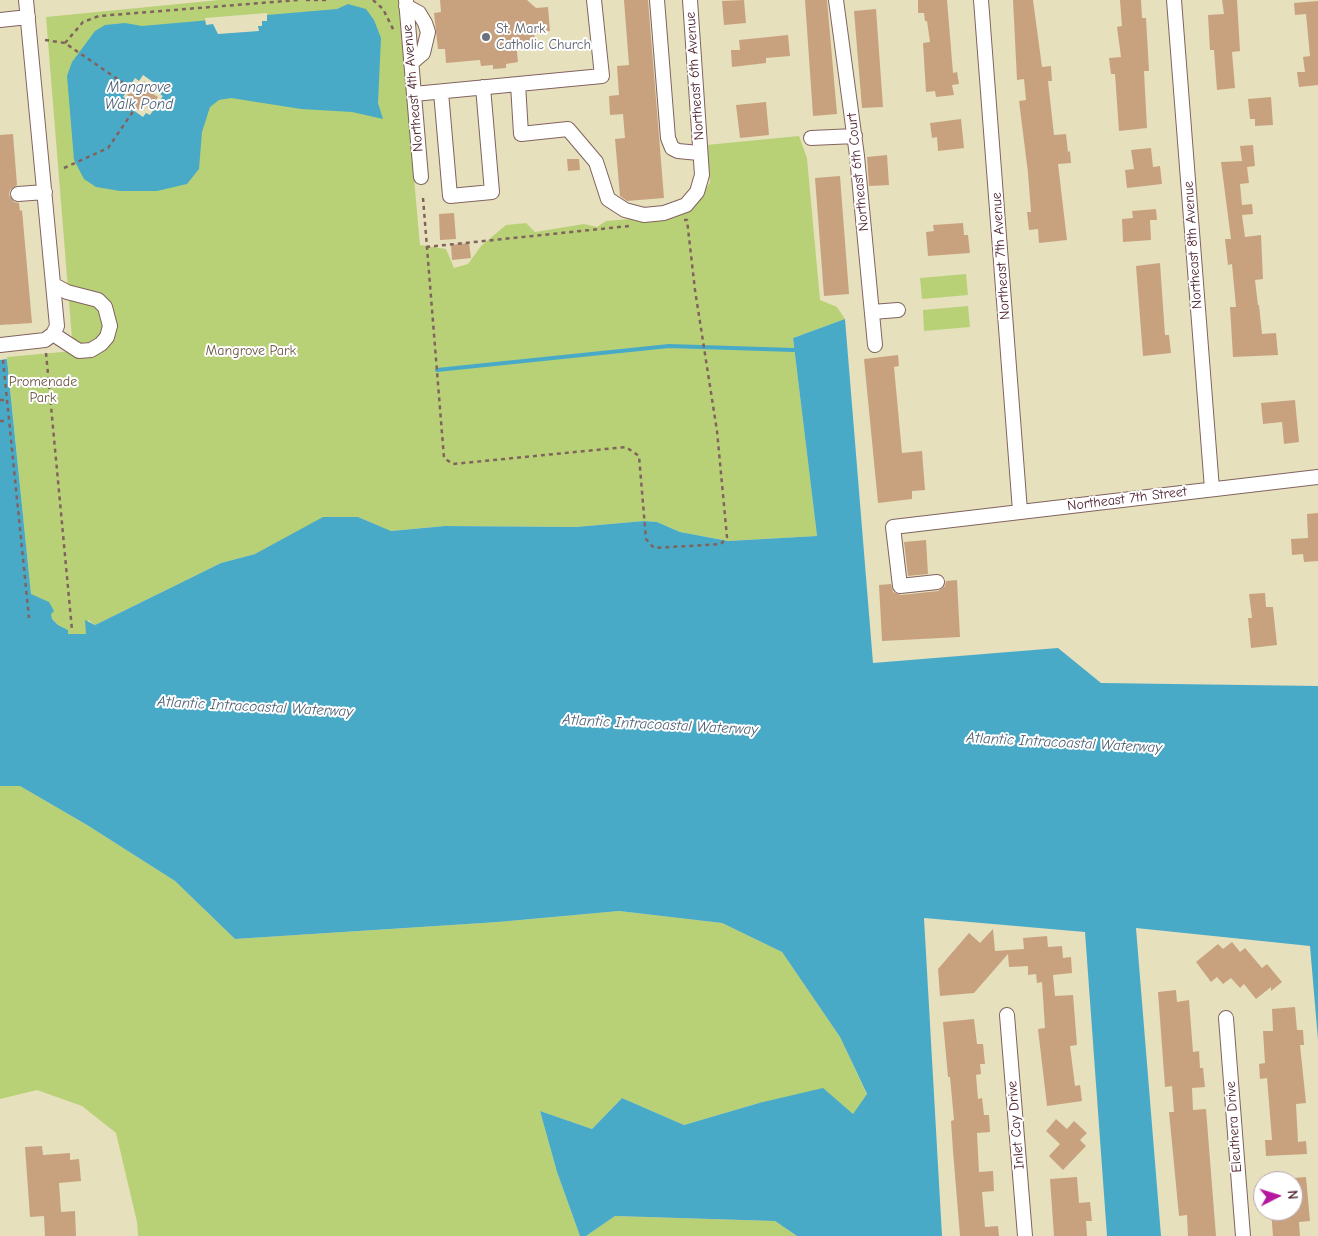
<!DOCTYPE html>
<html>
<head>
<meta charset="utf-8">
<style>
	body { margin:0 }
	#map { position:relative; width:1318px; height:1236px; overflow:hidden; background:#e7e0bd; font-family:"Comic Neue",sans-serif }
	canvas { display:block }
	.north { position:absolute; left:1253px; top:1171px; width:50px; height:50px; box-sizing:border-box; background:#fff; border:1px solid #b7a5aa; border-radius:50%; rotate:85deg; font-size:14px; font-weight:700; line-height:20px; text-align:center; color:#4a1f2b }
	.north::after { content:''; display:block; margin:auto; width:18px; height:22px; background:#b5179e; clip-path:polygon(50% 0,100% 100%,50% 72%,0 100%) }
</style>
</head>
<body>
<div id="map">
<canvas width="1318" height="1236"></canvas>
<div class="north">N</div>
</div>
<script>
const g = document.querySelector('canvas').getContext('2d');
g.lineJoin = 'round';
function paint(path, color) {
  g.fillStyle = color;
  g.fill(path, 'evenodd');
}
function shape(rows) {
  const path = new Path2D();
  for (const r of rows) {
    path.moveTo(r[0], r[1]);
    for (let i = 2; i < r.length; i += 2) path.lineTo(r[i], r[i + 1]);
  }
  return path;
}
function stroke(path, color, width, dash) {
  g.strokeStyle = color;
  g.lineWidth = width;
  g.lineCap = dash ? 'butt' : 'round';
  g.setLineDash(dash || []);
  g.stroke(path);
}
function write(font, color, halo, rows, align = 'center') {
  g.font = font + ' "Comic Neue",sans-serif';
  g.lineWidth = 4;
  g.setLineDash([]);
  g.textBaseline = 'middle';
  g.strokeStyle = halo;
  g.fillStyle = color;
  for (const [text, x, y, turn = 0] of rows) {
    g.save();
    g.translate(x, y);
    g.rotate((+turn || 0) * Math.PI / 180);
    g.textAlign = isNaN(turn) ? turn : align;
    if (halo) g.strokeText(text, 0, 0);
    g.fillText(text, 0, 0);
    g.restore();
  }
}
paint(shape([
	[219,0,398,0,420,245,446,249,454,268,468,264,481,246,506,225,526,223,535,232,584,224,597,227,606,221,680,215,696,205,710,182,706,145,799,136,807,158,820,300,837,307,845,319,793,338,817,536,728,541,680,532,657,522,644,521,576,527,445,526,390,531,358,517,255,554,221,563,95,625,88,620,86,634,68,634,68,630,58,625,52,619,42,600,31,595,7,357,73,351,46,17],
	[966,274,968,295,922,299,920,278],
	[968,306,970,327,924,331,923,310],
	[0,786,20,786,87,825,175,881,235,939,498,922,619,911,722,923,782,952,840,1037,867,1095,853,1115,759,1103,684,1125,622,1098,592,1129,540,1111,557,1172,580,1236,138,1236,137,1222,116,1133,82,1106,37,1090,0,1099],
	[615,1216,775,1221,797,1236,586,1236]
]), '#b8d176');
paint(shape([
	[348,4,366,9,374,20,381,38,378,103,383,119,352,112,301,109,231,98,219,100,210,107,202,132,199,169,187,184,157,191,120,191,96,187,84,179,74,160,67,76,72,62,95,31,105,25,125,23,142,26,267,15,337,9],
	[845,319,873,663,1058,648,1101,683,1318,686,1318,1040,1310,946,1136,928,1161,1236,1107,1236,1085,932,924,918,942,1236,797,1236,775,1221,615,1216,586,1236,580,1236,557,1172,540,1111,592,1129,622,1098,684,1125,759,1103,823,1088,853,1114,867,1094,840,1037,782,952,722,923,619,911,498,922,235,939,175,881,87,825,20,786,0,786,0,360,7,359,31,594,49,602,54,611,51,614,52,619,58,625,68,630,68,634,86,634,85,620,95,625,221,563,255,554,323,517,358,517,391,531,445,526,576,527,644,521,657,522,680,532,728,541,817,536,793,338]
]), '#49aac8');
paint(shape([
	[267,13,267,21,262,21,262,26,258,26,259,31,218,34,213,24,206,25,205,18],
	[143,75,163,89,160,94,163,96,150,115,146,113,143,117,123,103,126,99,123,97,135,78,139,81]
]), '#e7e0bd');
stroke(shape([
	[437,370,669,346,794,350]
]), '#49aac8', 4);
paint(shape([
	[440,0,527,0,536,8,548,7,550,31,534,33,535,41,516,43,518,62,506,64,506,68,493,69,493,65,481,66,480,60,446,63,445,49,438,49,434,13,441,12],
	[624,0,648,0,664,198,627,201,620,196,615,139,625,138,623,114,610,115,609,96,619,95,617,66,629,65],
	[744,0,746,23,724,25,722,1],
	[805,0,827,0,837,114,813,116],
	[918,0,947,0,953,73,957,72,959,84,952,85,954,95,936,97,935,91,926,92,923,43,930,42,927,21,925,21,924,13,918,13],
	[1013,0,1033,0,1042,67,1051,66,1052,81,1048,81,1054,135,1066,134,1068,152,1070,151,1071,163,1058,164,1067,240,1039,243,1038,229,1029,230,1027,212,1031,212,1028,173,1019,101,1026,100,1024,79,1017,80],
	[1120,0,1141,0,1142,18,1146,18,1149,71,1144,71,1147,128,1119,131,1115,74,1111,74,1109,58,1121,57,1117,27,1122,26],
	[1222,0,1237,0,1240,51,1232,52,1235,88,1217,90,1214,50,1210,50,1208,15,1224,14],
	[1318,1,1318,85,1299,87,1297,72,1305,72,1303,57,1310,56,1306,14,1295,15,1294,3],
	[876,9,883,107,862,108,854,11],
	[788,35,790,56,766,58,766,63,732,67,731,50,740,50,739,40],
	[144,81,156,89,153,94,158,97,150,109,145,106,141,111,129,104,133,99,127,95,135,83,140,87],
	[1271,97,1273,125,1255,126,1255,119,1250,119,1248,99],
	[766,102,769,135,740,138,736,105],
	[961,119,964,148,938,151,937,137,932,138,930,123],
	[13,134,17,185,10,190,9,195,14,202,19,203,20,211,22,210,32,323,0,325,0,135],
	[1253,145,1255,166,1247,167,1249,183,1240,184,1242,205,1252,204,1253,214,1242,215,1245,237,1261,235,1263,279,1255,280,1258,305,1259,305,1262,334,1276,333,1278,355,1233,357,1230,307,1236,307,1232,264,1228,265,1225,239,1231,239,1221,162,1242,161,1240,146],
	[1151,148,1153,167,1160,166,1162,184,1127,188,1125,170,1134,169,1131,150],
	[887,155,889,185,869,186,867,157],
	[567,159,579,159,580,170,568,171],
	[840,176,849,294,824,296,815,178],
	[1156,209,1157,220,1150,220,1151,240,1123,242,1122,219,1133,218,1132,211],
	[454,213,456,239,440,240,439,214],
	[963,223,964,235,968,235,970,253,928,256,926,232,934,231,933,225],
	[469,243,471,258,452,260,451,245],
	[1160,263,1165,335,1169,335,1171,353,1143,356,1136,266],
	[898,355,899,366,894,367,902,453,922,451,925,490,912,491,912,499,878,503,864,359],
	[1295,400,1299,442,1284,444,1282,422,1263,424,1261,403],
	[1318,513,1318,561,1304,562,1303,554,1292,555,1291,539,1308,538,1307,514],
	[926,540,928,574,908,576,904,542],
	[957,580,960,637,882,641,879,585,891,584,893,592,901,595,938,591,945,586,946,581],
	[1265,593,1266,607,1273,607,1277,645,1251,648,1248,618,1252,618,1249,594],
	[993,929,995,951,1024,949,1023,938,1047,936,1048,947,1062,946,1063,958,1071,957,1072,973,1053,975,1055,996,1073,995,1077,1045,1070,1046,1075,1086,1080,1085,1082,1101,1047,1106,1038,1029,1045,1028,1042,982,1037,983,1036,974,1028,975,1028,966,1009,967,1008,954,974,993,940,996,938,969,969,933,980,943],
	[1232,942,1240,952,1245,948,1262,968,1267,964,1282,982,1271,991,1271,987,1256,999,1244,984,1240,988,1231,978,1223,984,1217,977,1211,982,1196,962,1218,944,1223,949],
	[1176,990,1177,1002,1189,1000,1193,1052,1199,1051,1200,1068,1203,1068,1205,1087,1192,1088,1193,1110,1206,1109,1216,1236,1188,1236,1187,1215,1179,1216,1169,1112,1174,1112,1172,1086,1165,1087,1158,992],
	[1295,1007,1297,1030,1303,1030,1304,1045,1300,1045,1306,1103,1296,1104,1298,1142,1306,1141,1307,1154,1266,1156,1265,1140,1272,1140,1267,1078,1260,1079,1259,1064,1265,1063,1263,1031,1273,1031,1272,1009],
	[974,1019,977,1044,983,1044,985,1064,980,1064,981,1074,976,1075,978,1099,982,1098,984,1115,989,1115,990,1132,977,1133,979,1172,993,1171,994,1191,982,1192,985,1227,998,1226,999,1236,960,1236,953,1151,951,1121,954,1120,950,1077,948,1077,943,1022],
	[1056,1119,1067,1129,1074,1121,1087,1133,1080,1140,1086,1146,1063,1170,1049,1156,1060,1144,1046,1131],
	[42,1146,43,1155,70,1153,70,1160,79,1159,81,1181,59,1183,61,1212,75,1211,76,1236,45,1236,44,1216,30,1217,25,1147],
	[1077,1177,1079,1203,1090,1202,1092,1221,1086,1221,1087,1236,1054,1236,1050,1179],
	[1306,1177,1310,1221,1299,1222,1300,1236,1273,1236,1271,1211,1293,1211,1293,1178]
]), '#c8a27f');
const minor = shape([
	[406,0,421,177],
	[657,0,668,138,672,148,678,151,699,153],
	[836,0,857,156,875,345],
	[981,0,1020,511],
	[1174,0,1212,489],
	[406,6,419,13,425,23,428,32,423,53,411,63],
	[0,20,28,17],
	[518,84,521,134,568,129,596,162,608,199,625,210,644,215,664,213,686,205,697,192,702,175,690,0],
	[441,92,450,196,492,192,483,87],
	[414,94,602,76,594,0],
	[811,138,855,136],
	[18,194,45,192],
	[872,312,898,310],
	[53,334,79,351,91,350,101,344,107,337,110,326,105,307,98,300,67,292,54,285],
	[0,345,45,340,53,334,57,326,26,0],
	[937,582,900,586,893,527,1318,477],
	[1007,1015,1025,1236],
	[1226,1018,1243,1236]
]);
stroke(minor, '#81635e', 16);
stroke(shape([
	[306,0,330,0],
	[373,0,383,9,394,31],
	[45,40,65,43,129,87],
	[65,43,83,22,99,16,298,0],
	[64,168,108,148,134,110],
	[423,198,444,458,453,464,626,447,639,456,646,539,654,548,721,544,727,537,717,431,695,290,687,220,684,220],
	[426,247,629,226],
	[46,353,72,630],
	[3,360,29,618],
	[0,400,6,400],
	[0,421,8,421]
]), '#81635e', 2.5, [4, 4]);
stroke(minor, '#fff', 14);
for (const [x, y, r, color] of [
	[486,37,5,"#6b7280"]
]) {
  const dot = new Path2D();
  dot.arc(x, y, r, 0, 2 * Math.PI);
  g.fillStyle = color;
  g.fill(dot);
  stroke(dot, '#fff', 2);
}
write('14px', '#5b616d', '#fff', [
	["St. Mark",496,29],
	["Catholic Church",496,45]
], 'left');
write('14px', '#4a1f2b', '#fff', [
	["Northeast 6th Avenue",695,76,-94],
	["Northeast 4th Avenue",413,88,-95],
	["Northeast 6th Court",858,172,-96],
	["Northeast 8th Avenue",1193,245,-94],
	["Northeast 7th Avenue",1001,256,-94],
	["Northeast 7th Street",1127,499,-7],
	["Inlet Cay Drive",1016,1125,-95],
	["Eleuthera Drive",1234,1127,-94]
]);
write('14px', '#6b5442', '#fff', [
	["Mangrove Park",251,351],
	["Promenade",43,382],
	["Park",43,398]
]);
write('italic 15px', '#4a5e72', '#fff', [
	["Mangrove",139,88],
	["Walk Pond",139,105],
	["Atlantic Intracoastal Waterway",255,707,3],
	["Atlantic Intracoastal Waterway",660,725,3],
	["Atlantic Intracoastal Waterway",1064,743,3]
]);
</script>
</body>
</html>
